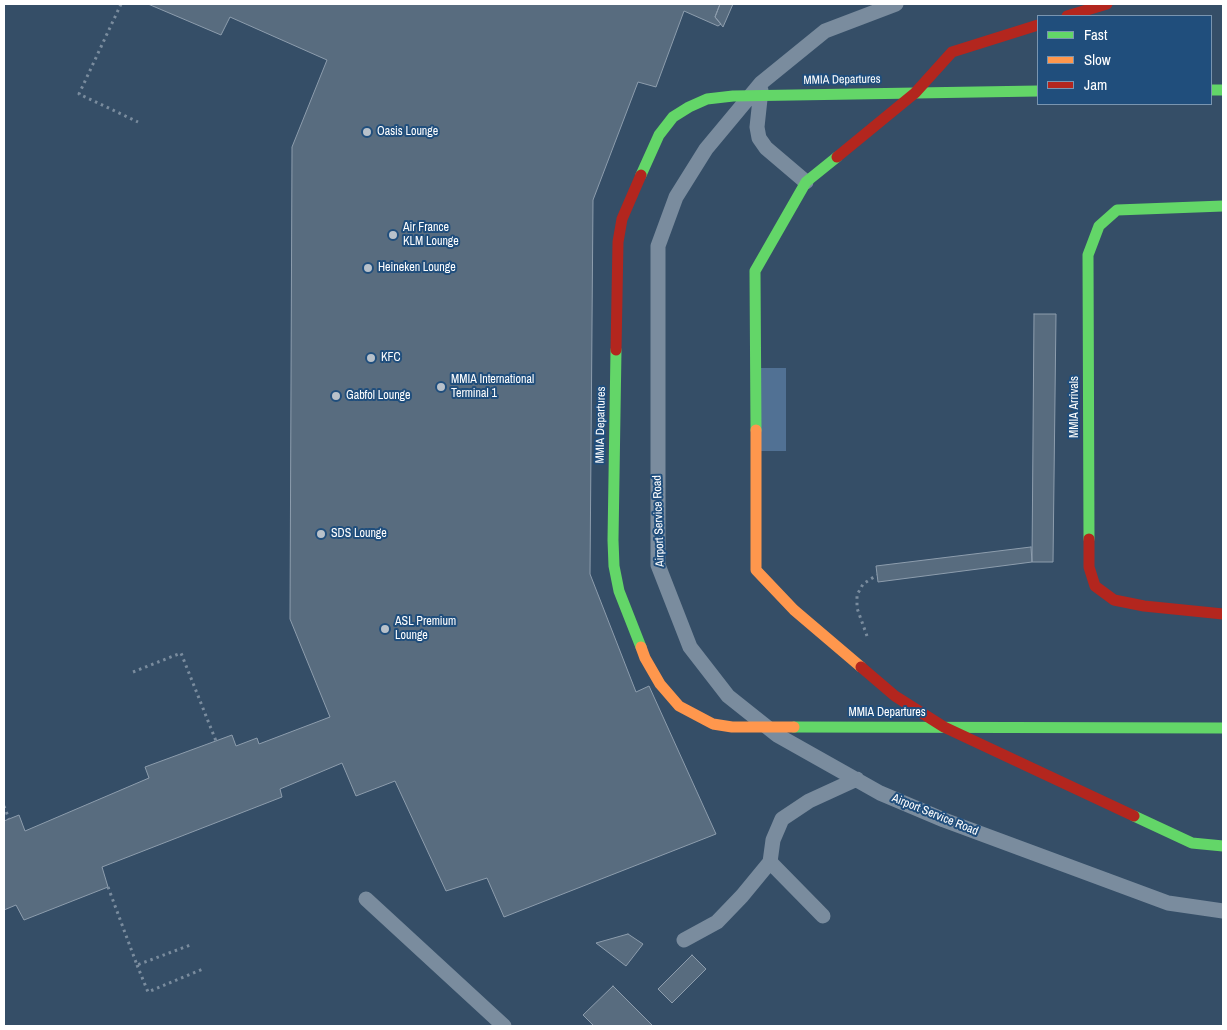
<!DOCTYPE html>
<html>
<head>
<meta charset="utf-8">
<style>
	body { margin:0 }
	#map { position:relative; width:1227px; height:1030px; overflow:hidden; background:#354e67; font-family:"Archivo Narrow",sans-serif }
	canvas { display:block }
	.frame { position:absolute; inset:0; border:5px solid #fff; pointer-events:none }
	.legend { position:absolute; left:1037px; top:15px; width:175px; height:90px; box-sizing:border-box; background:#204e7c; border:1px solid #7995b0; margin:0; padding:6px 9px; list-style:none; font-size:15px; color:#fff }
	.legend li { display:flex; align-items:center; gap:10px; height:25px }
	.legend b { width:25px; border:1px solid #7995b0 }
</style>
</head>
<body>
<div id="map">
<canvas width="1227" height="1030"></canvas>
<div class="frame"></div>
<ul class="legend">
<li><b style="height:6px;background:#63d668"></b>Fast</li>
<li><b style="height:6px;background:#ff974d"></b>Slow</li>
<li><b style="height:6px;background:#b3261e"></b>Jam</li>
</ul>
</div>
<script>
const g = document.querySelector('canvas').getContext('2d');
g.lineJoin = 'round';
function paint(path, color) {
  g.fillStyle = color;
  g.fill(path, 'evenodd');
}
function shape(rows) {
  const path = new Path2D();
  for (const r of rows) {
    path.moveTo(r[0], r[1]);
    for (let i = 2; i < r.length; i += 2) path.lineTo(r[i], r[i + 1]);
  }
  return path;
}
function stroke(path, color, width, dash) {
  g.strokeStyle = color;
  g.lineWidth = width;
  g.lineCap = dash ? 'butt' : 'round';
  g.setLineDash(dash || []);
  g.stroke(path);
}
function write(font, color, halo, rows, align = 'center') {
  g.font = font + ' "Archivo Narrow",sans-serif';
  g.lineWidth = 4;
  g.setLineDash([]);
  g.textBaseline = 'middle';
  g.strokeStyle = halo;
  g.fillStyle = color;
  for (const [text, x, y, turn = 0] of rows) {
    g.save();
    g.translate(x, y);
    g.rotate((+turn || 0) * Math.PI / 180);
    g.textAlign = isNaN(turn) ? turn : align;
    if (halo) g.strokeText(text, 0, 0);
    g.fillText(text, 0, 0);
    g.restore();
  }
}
paint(shape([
	[751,368,786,368,786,451,751,451]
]), '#517194');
const building = shape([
	[148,4,720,4,715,17,721,24,718,26,684,11,656,87,638,82,593,200,590,574,636,692,649,686,716,834,504,917,487,878,446,891,395,781,356,796,342,763,280,789,282,797,102,867,108,887,24,920,16,905,4,910,4,821,19,815,25,831,149,778,145,767,232,735,236,746,257,738,259,744,330,717,290,619,292,147,327,60,230,17,221,35,148,4],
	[720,4,733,4,723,27,715,17,720,4],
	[1034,314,1056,314,1053,562,1032,562,1034,314],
	[1031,547,1032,562,878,582,876,566,1031,547],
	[628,934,643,944,626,966,596,943,628,934],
	[692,955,706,969,672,1003,658,989,692,955],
	[613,986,653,1026,594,1026,583,1015,613,986]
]);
paint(building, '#586c7f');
stroke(building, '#8d9dad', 1);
stroke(shape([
	[121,4,79,94,138,122],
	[867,636,857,608,857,595,863,584,877,575],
	[133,672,181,653,216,741],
	[4,806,9,819],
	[108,887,137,965,193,944],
	[137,965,148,992,203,969]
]), '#7a8c9e', 3, [2.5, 4]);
stroke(shape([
	[896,4,825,31,761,83,706,149,676,197,658,246,658,565,690,647,728,696,777,735,880,793,944,820,1168,903,1223,911],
	[761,90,757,127,759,138,766,148,806,182],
	[770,862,823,916],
	[366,899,504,1026],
	[684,940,717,922,742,896,770,862,773,840,782,819,809,801,857,779]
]), '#7a8c9e', 15);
stroke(shape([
	[1211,90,1223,90],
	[641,175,659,135,673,117,689,107,707,99,733,96,1038,91],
	[616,350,613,540,614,566,619,591,641,647],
	[756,430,755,271,806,182,837,157],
	[1089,539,1088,255,1099,226,1117,210,1223,206],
	[794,727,1223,728],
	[1134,816,1192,843,1223,846]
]), '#63d668', 11);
stroke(shape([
	[756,430,756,570,794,610,861,667],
	[641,647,645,658,660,684,679,706,713,724,732,727,794,727]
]), '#ff974d', 11);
stroke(shape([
	[1067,16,1107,4],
	[837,157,915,93,952,52,1038,25],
	[616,350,618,242,622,219,641,175],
	[1089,539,1089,567,1095,586,1114,600,1144,606,1223,614],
	[861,667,895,696,944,727,1134,816]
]), '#b3261e', 11);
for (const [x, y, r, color] of [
	[367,132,5,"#b8c1ca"],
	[393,235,5,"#b8c1ca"],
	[368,268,5,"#b8c1ca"],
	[371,358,5,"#b8c1ca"],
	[441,387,5,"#b8c1ca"],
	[336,396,5,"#b8c1ca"],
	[321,534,5,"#b8c1ca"],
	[385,629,5,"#b8c1ca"]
]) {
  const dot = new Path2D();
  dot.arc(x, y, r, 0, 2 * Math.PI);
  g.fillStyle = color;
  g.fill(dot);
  stroke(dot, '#204e7c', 2);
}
write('12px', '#fff', '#204e7c', [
	["MMIA Departures",842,80,-1],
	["MMIA Arrivals",1075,407,-90],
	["MMIA Departures",601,425,-89],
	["Airport Service Road",659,521,-92],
	["MMIA Departures",887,713],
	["Airport Service Road",935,815,22]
]);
write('12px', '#fff', '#204e7c', [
	["Oasis Lounge",377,132],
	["Air France",403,228],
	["KLM Lounge",403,242],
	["Heineken Lounge",378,268],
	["KFC",381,358],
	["MMIA International",451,380],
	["Terminal 1",451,394],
	["Gabfol Lounge",346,396],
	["SDS Lounge",331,534],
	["ASL Premium",395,622],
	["Lounge",395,636]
], 'left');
</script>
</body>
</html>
